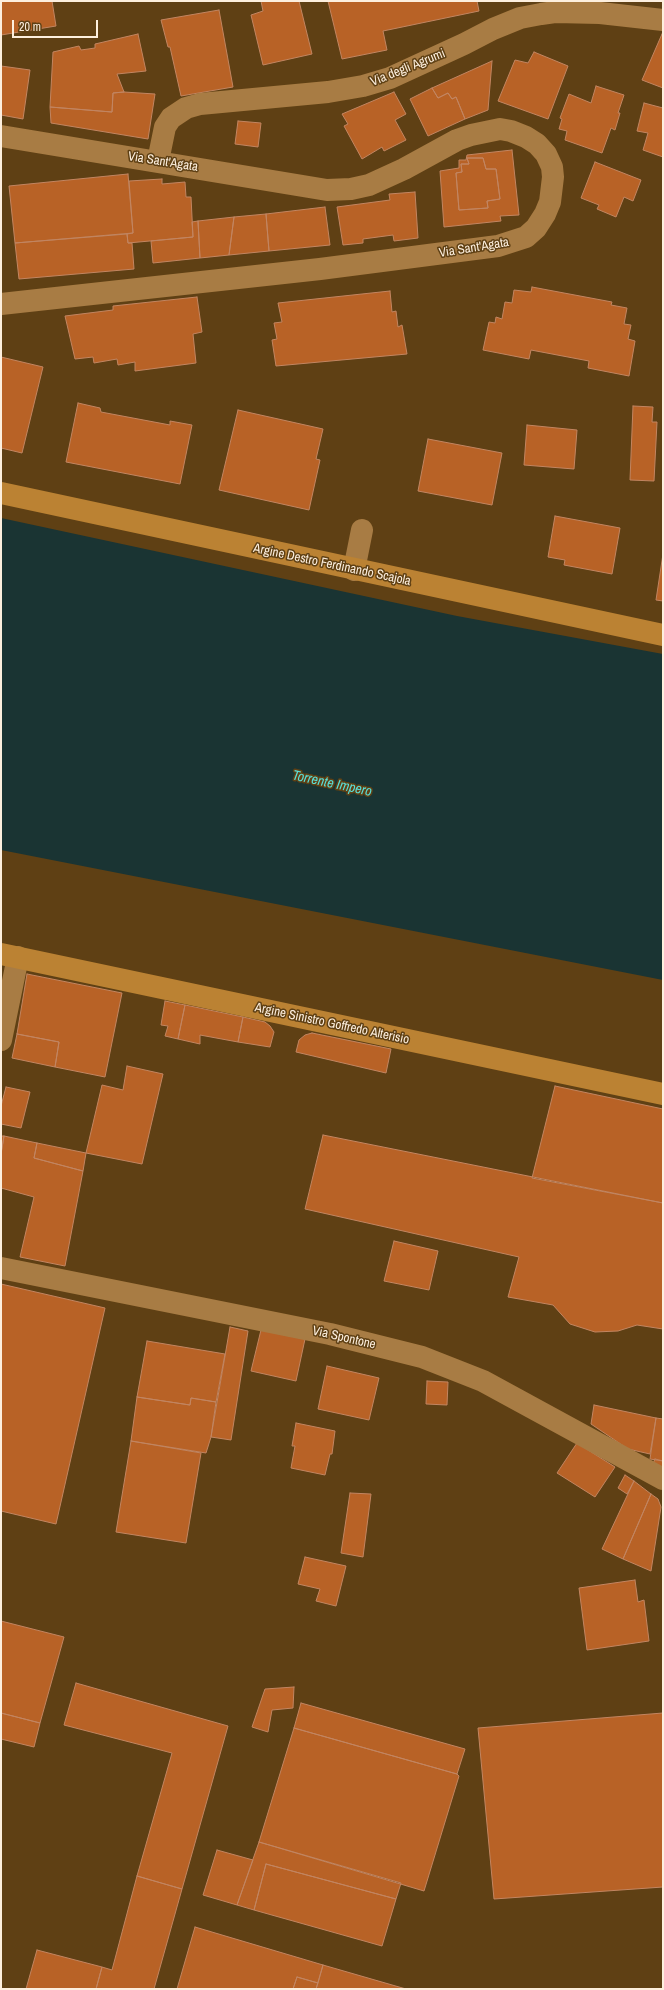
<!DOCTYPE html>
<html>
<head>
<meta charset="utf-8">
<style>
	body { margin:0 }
	#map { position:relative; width:664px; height:1990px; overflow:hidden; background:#5f4014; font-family:"Archivo Narrow",sans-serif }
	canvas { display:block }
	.frame { position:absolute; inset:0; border:2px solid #fdefde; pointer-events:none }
	.scale { position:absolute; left:12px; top:20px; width:86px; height:18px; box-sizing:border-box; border:2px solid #fdefde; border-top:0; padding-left:5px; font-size:12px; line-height:14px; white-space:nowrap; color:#fdefde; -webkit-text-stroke:3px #5f4014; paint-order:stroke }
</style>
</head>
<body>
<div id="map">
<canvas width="664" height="1990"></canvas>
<div class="frame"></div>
<div class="scale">20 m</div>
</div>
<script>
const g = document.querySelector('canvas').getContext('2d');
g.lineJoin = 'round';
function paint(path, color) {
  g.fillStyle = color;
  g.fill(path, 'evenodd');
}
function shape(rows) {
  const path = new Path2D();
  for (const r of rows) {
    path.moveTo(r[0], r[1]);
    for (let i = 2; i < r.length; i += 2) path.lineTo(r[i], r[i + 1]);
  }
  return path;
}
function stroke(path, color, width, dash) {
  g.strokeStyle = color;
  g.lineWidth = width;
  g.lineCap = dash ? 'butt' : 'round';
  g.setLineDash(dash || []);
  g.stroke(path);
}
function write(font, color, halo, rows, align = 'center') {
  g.font = font + ' "Archivo Narrow",sans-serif';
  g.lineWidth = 3;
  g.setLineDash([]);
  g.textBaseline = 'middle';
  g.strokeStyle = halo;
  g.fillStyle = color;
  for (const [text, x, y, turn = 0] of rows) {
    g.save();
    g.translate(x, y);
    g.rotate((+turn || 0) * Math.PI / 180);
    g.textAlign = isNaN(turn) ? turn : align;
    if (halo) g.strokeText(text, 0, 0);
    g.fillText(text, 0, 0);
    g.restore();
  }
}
paint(shape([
	[1,518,457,616,663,654,663,980,1,850]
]), '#1a3433');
const building = shape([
	[1,1,52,1,56,26,1,35,1,1],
	[261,1,299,1,312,54,263,65,251,15,263,11,261,1],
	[328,1,477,1,479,11,383,31,387,50,342,59,328,1],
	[219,10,233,87,181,96,170,47,168,47,161,20,219,10],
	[138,34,146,71,117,74,124,92,113,93,112,112,50,107,53,52,79,46,81,50,95,48,95,44,138,34],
	[662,34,663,34,663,88,642,80,662,34],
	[534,52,568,66,548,119,498,101,515,60,528,63,534,52],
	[492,61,488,110,465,119,456,97,452,99,448,93,438,98,432,88,492,61],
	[1,66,30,70,23,119,1,115,1,66],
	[596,86,624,95,618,113,620,113,615,130,611,128,602,153,565,140,567,131,559,129,562,119,560,118,569,94,591,103,596,86],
	[432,88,438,98,448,93,452,99,456,97,465,119,428,136,410,99,432,88],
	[124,92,155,94,148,139,51,123,50,107,112,112,113,93,124,92],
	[394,92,406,114,395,120,406,140,384,151,382,147,362,159,344,126,348,124,342,114,394,92],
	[644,103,663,108,663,157,643,150,648,133,637,131,644,103],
	[238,121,261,123,258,147,235,144,238,121],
	[512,150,519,215,500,216,501,221,444,227,440,171,459,168,459,160,466,160,467,155,512,150],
	[467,158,483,158,486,169,496,169,500,199,487,201,488,208,459,210,456,173,462,172,461,164,469,164,467,158],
	[467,158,483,158,486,169,496,169,500,199,487,201,488,208,459,210,456,173,462,172,461,164,469,164,467,158],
	[595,162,641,180,633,201,624,197,616,217,597,209,599,205,581,198,595,162],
	[128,174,133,233,15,243,9,186,128,174],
	[162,179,162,184,185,182,186,197,191,197,193,237,128,243,127,234,133,233,129,181,162,179],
	[415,192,418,238,394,241,393,235,363,239,363,243,343,245,337,207,390,200,389,194,415,192],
	[325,207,330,245,269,251,266,214,325,207],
	[266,214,269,251,229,255,234,217,266,214],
	[234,217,229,255,200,258,198,221,234,217],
	[198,221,200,258,153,263,151,241,193,237,192,222,198,221],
	[127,234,128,243,132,243,134,269,19,279,15,243,127,234],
	[532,287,612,302,611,305,627,308,624,324,631,325,628,339,635,341,629,376,588,368,589,361,531,350,529,359,483,350,489,322,495,323,496,317,502,319,505,302,512,303,514,290,531,292,532,287],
	[390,291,392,312,396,311,398,327,402,325,407,354,276,366,272,340,277,339,274,323,282,322,278,303,390,291],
	[197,297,202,332,193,334,196,363,135,371,135,362,118,365,117,359,94,363,93,357,75,359,65,316,113,310,113,306,197,297],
	[1,357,43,367,22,453,1,448,1,357],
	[78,403,100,408,101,412,170,425,170,421,192,425,180,484,66,462,78,403],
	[633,406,653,407,652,422,657,422,654,481,630,480,633,406],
	[238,410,323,429,316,459,320,460,309,510,219,490,238,410],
	[527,425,577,430,574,469,524,465,527,425],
	[428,439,502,453,492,505,418,491,428,439],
	[555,516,620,528,612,574,564,565,565,560,548,557,555,516],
	[663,554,663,601,656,600,663,554],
	[27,974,122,993,105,1077,55,1067,59,1042,17,1034,27,974],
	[165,1001,185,1005,178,1039,165,1036,168,1026,161,1025,165,1001],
	[185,1005,243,1017,238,1042,200,1035,200,1044,178,1039,185,1005],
	[243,1017,265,1022,270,1026,274,1032,270,1047,238,1042,243,1017],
	[312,1033,391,1049,386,1073,296,1052,299,1040,305,1035,312,1033],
	[17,1034,59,1042,55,1067,12,1058,17,1034],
	[127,1066,163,1074,142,1164,86,1153,102,1085,123,1090,127,1066],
	[555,1086,663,1109,663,1203,532,1178,555,1086],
	[6,1087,30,1092,21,1128,1,1124,1,1106,6,1087],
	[323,1135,663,1203,663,1329,637,1325,618,1331,595,1332,570,1324,553,1305,508,1297,519,1257,305,1209,323,1135],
	[1,1136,4,1136,1,1154,1,1136],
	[4,1136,37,1143,34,1158,83,1171,65,1266,20,1257,34,1197,1,1188,1,1154,4,1136],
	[37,1143,86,1153,83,1171,34,1158,37,1143],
	[394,1241,438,1251,429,1290,384,1281,394,1241],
	[1,1284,105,1308,56,1524,1,1511,1,1284],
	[230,1327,248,1331,231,1440,211,1437,230,1327],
	[261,1330,305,1339,296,1381,251,1371,261,1330],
	[147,1341,225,1354,216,1402,191,1398,190,1405,137,1397,147,1341],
	[327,1366,379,1378,369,1420,318,1409,327,1366],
	[427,1381,448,1382,447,1405,426,1404,427,1381],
	[137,1397,190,1405,191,1398,216,1402,211,1437,206,1453,131,1441,137,1397],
	[594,1405,656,1418,650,1454,628,1449,591,1424,594,1405],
	[656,1418,663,1419,663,1461,650,1459,656,1418],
	[296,1423,335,1431,332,1454,330,1454,325,1475,291,1468,295,1446,292,1446,296,1423],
	[131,1441,201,1453,186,1543,116,1532,131,1441],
	[577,1443,615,1467,595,1497,557,1473,577,1443],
	[655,1459,663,1461,663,1469,652,1466,655,1459],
	[625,1475,634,1481,627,1494,618,1488,625,1475],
	[634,1481,651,1494,623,1559,602,1549,634,1481],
	[350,1493,371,1494,363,1557,341,1553,350,1493],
	[651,1494,658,1499,661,1507,651,1571,623,1559,651,1494],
	[305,1557,346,1566,336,1606,316,1601,320,1589,298,1584,305,1557],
	[635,1580,638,1602,644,1600,649,1641,587,1650,579,1588,635,1580],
	[1,1621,64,1637,40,1723,1,1713,1,1621],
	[76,1683,228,1726,182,1889,137,1876,172,1753,64,1725,76,1683],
	[294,1687,293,1708,272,1710,268,1732,252,1727,265,1689,294,1687],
	[301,1703,465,1749,457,1774,294,1728,301,1703],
	[1,1713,40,1723,34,1747,1,1739,1,1713],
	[663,1713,663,1887,494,1899,478,1728,663,1713],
	[294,1728,457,1774,459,1776,424,1891,259,1842,294,1728],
	[259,1842,401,1883,396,1899,266,1864,254,1910,237,1905,259,1842],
	[217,1850,253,1860,237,1905,203,1895,217,1850],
	[266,1864,396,1899,382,1946,254,1910,266,1864],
	[137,1876,182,1889,154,1989,96,1989,102,1967,112,1970,137,1876],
	[195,1927,323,1965,318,1983,297,1977,293,1989,177,1989,195,1927],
	[37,1950,102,1967,96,1989,26,1989,37,1950],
	[323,1965,406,1989,316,1989,323,1965],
	[297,1977,318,1983,316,1989,293,1989,297,1977]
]);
paint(building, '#b86226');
stroke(building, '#c28561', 1);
stroke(shape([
	[1,136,327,190,351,189,369,185,404,169,457,140,471,135,500,129,511,131,526,137,537,144,546,154,552,167,553,177,550,202,545,214,536,228,526,237,498,246,320,269,1,304],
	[158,161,165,127,171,118,186,108,200,104,328,92,363,86,390,78,464,44,493,29,520,18,541,14,555,12,600,13,663,20],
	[354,570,362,530],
	[1,1040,18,957],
	[1,1268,330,1334,422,1357,483,1381,663,1479]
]), '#a87c44', 22);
stroke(shape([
	[1,493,663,635],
	[1,954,663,1094]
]), '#bb8233', 22);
write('13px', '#fdefde', '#5f4014', [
	["Via degli Agrumi",408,68,-22],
	["Via Sant'Agata",163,162,9],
	["Via Sant'Agata",474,248,-9],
	["Argine Destro Ferdinando Scajola",332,565,12],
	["Argine Sinistro Goffredo Alterisio",332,1024,12],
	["Via Spontone",344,1338,13]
]);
write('italic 14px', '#58dfda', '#5f4014', [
	["Torrente Impero",332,784,12]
]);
</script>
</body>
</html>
